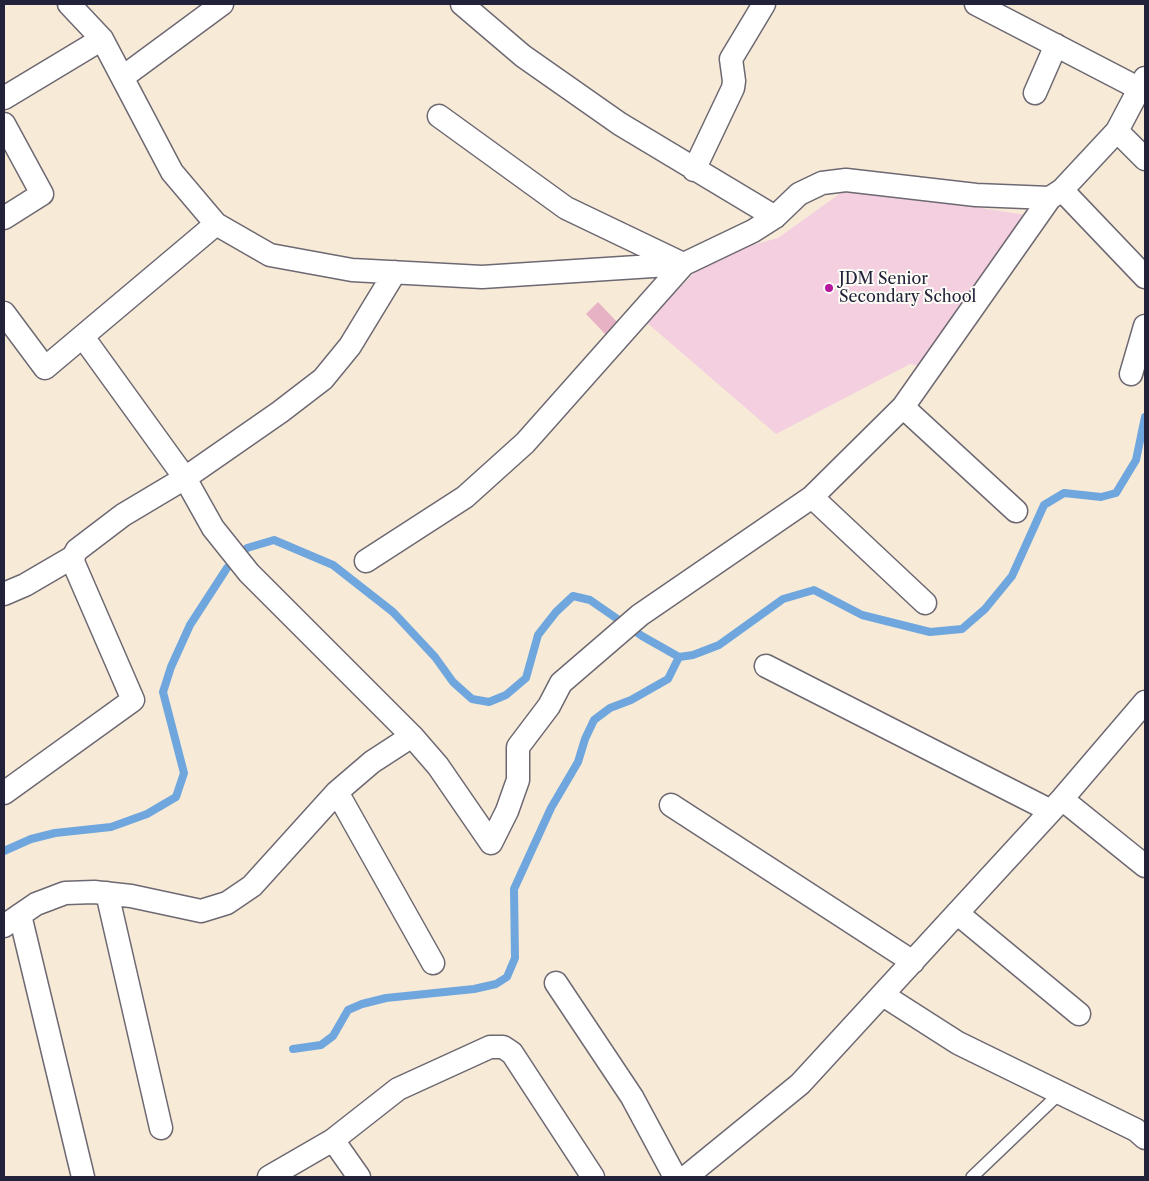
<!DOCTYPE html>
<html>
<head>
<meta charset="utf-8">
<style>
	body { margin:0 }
	#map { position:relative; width:1149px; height:1181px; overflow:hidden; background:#f7ebd8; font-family:"Libre Caslon Text",serif }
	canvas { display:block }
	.frame { position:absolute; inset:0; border:5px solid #22223b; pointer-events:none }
</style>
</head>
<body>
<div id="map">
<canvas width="1149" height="1181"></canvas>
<div class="frame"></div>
</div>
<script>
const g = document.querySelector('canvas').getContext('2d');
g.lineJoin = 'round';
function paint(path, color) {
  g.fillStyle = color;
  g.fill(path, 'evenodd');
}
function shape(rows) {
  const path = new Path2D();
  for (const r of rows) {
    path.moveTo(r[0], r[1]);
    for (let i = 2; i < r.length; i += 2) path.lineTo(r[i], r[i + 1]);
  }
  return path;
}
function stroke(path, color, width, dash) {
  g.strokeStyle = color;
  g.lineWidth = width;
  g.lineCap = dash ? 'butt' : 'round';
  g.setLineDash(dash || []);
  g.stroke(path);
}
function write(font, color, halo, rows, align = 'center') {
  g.font = font + ' "Libre Caslon Text",serif';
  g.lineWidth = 4;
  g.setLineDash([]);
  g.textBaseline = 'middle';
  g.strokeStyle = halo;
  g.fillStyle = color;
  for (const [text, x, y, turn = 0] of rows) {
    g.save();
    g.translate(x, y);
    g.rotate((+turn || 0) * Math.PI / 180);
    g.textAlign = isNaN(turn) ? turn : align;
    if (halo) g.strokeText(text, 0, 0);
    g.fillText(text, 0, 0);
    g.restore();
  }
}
paint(shape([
	[845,190,942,202,1033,216,923,367,910,364,776,434,645,321,712,256,778,238]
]), '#f3cfe0');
stroke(shape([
	[4,851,31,839,55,833,111,827,147,814,176,797,184,773,163,692,171,667,190,625,227,568,247,548,274,540,333,565,393,612,435,657,453,682,472,699,489,702,506,695,526,678,538,635,556,612,573,596,590,600,642,636,679,657,693,655,719,645,783,599,814,590,862,615,930,632,962,629,985,609,1012,576,1044,505,1064,493,1101,497,1116,493,1136,460,1145,417],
	[293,1049,321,1045,333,1036,348,1010,362,1004,386,998,474,989,496,984,507,977,515,958,514,889,551,808,578,762,585,739,594,720,610,708,631,700,668,679,679,657]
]), '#6fa6dd', 8);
paint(shape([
	[598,302,619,324,607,336,586,314]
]), '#e7b2c4');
const service = shape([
	[972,1177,1060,1093]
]);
const minor = shape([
	[69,4,102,39,172,172,216,224,270,255,352,270,482,277,684,264,753,231,775,217,799,194,822,183,846,180,976,195,1050,198,1062,190,1117,131,1145,78],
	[462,4,523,56,620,124,775,217],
	[976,4,1138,88],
	[123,77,222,4],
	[1035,93,1056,45],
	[4,98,102,39],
	[439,116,566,208,683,264],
	[4,124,42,194,4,218],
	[1117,131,1145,159],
	[694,170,733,88,734,81,731,59,764,4],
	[1062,190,1145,277],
	[4,313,45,368,216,224],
	[1131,374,1145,326],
	[903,407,1016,511],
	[812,497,925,603],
	[366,561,465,497,525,443,684,264],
	[4,594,25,585,73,557],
	[766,666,1051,811],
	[412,736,438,766,491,843,507,811,518,780,518,747,549,706,561,683,640,615,812,497,903,407,1050,198],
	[337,792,433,963],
	[4,793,133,700,74,564,73,557,77,550,123,515,185,478,280,412,323,379,350,346,395,272],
	[1062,799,1145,866],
	[671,805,913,962],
	[107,893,161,1128],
	[957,913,1079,1014],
	[20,915,83,1177],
	[4,926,36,904,65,893,94,892,131,896,201,911,227,903,252,886,337,792,372,762,412,736,249,573,213,528,185,478,83,337],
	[556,983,632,1097,675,1177],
	[883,995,958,1043,1136,1130,1145,1138],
	[333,1140,359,1177],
	[269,1177,333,1140,398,1089,490,1047,503,1047,512,1053,593,1177],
	[686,1177,800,1084,1062,799,1145,702]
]);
stroke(service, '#6d6872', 14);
stroke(minor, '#6d6872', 25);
stroke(service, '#fff', 11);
stroke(minor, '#fff', 22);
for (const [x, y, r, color] of [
	[829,288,5,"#b5179e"]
]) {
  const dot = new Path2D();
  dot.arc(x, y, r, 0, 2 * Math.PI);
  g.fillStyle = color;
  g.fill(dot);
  stroke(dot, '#fdfcf7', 2);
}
write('16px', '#22223b', '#fdfcf7', [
	["JDM Senior",839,279],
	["Secondary School",839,297]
], 'left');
</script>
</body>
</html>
